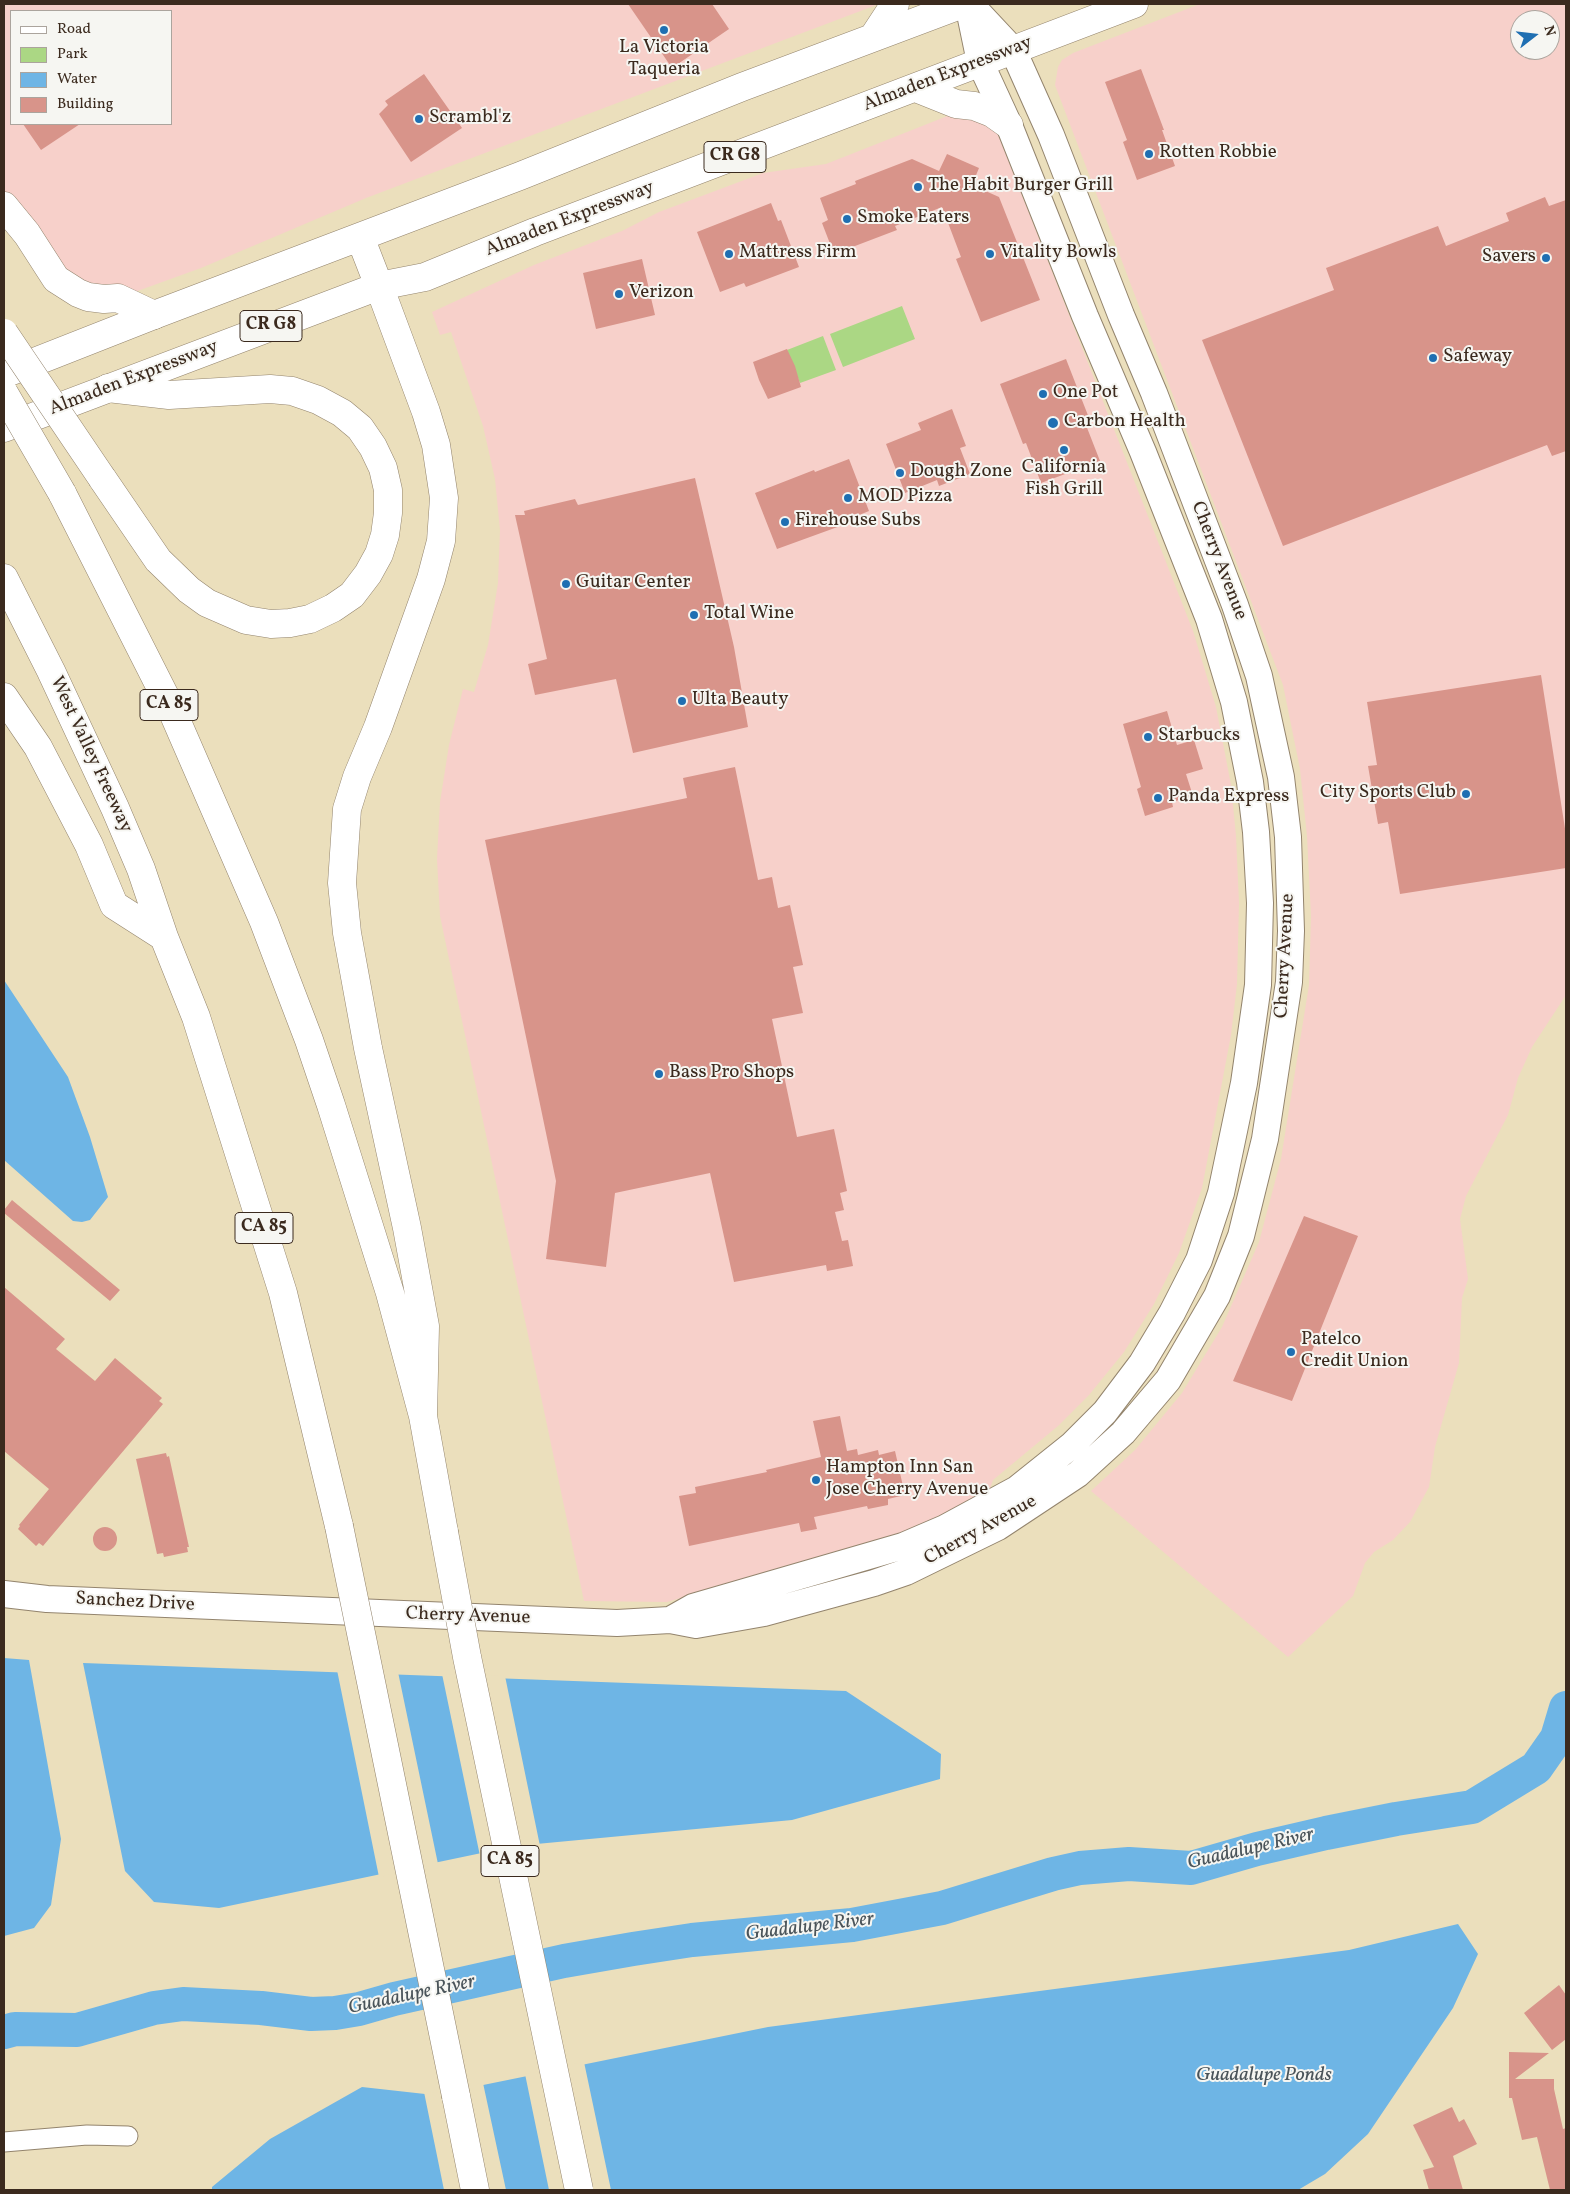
<!DOCTYPE html>
<html>
<head>
<meta charset="utf-8">
<style>
	body { margin:0 }
	#map { position:relative; width:1570px; height:2194px; overflow:hidden; background:#ebdfbc; font-family:Vollkorn,serif }
	canvas { display:block }
	.frame { position:absolute; inset:0; border:5px solid #3b2a1e; pointer-events:none }
	.legend { position:absolute; left:10px; top:10px; width:162px; height:115px; box-sizing:border-box; background:#f6f6f2; border:1px solid #aba49d; margin:0; padding:6px 9px; list-style:none; font-size:15px; color:#3b2a1e }
	.legend li { display:flex; align-items:center; gap:10px; height:25px }
	.legend b { width:25px; border:1px solid #aba49d }
	.north { position:absolute; left:1510px; top:10px; width:50px; height:50px; box-sizing:border-box; background:#f6f6f2; border:1px solid #aba49d; border-radius:50%; rotate:74deg; font-size:14px; font-weight:700; line-height:20px; text-align:center; color:#3b2a1e }
	.north::after { content:''; display:block; margin:auto; width:18px; height:22px; background:#1f6fb2; clip-path:polygon(50% 0,100% 100%,50% 72%,0 100%) }
</style>
</head>
<body>
<div id="map">
<canvas width="1570" height="2194"></canvas>
<div class="frame"></div>
<ul class="legend">
<li><b style="height:6px;background:#fff"></b>Road</li>
<li><b style="height:14px;background:#abd784"></b>Park</li>
<li><b style="height:14px;background:#6eb5e5"></b>Water</li>
<li><b style="height:14px;background:#d8948a"></b>Building</li>
</ul>
<div class="north">N</div>
</div>
<script>
const g = document.querySelector('canvas').getContext('2d');
g.lineJoin = 'round';
function paint(path, color) {
  g.fillStyle = color;
  g.fill(path, 'evenodd');
}
function shape(rows) {
  const path = new Path2D();
  for (const r of rows) {
    if (r.length === 3) {
      path.moveTo(r[0] + r[2], r[1]);
      path.arc(r[0], r[1], r[2], 0, 2 * Math.PI);
      continue;
    }
    path.moveTo(r[0], r[1]);
    for (let i = 2; i < r.length; i += 2) path.lineTo(r[i], r[i + 1]);
  }
  return path;
}
function stroke(path, color, width, dash) {
  g.strokeStyle = color;
  g.lineWidth = width;
  g.lineCap = dash ? 'butt' : 'round';
  g.setLineDash(dash || []);
  g.stroke(path);
}
function write(font, color, halo, rows, align = 'center') {
  g.font = font + ' Vollkorn,serif';
  g.lineWidth = 4;
  g.setLineDash([]);
  g.textBaseline = 'middle';
  g.strokeStyle = halo;
  g.fillStyle = color;
  for (const [text, x, y, turn = 0] of rows) {
    g.save();
    g.translate(x, y);
    g.rotate((+turn || 0) * Math.PI / 180);
    g.textAlign = isNaN(turn) ? turn : align;
    if (halo) g.strokeText(text, 0, 0);
    g.fillText(text, 0, 0);
    g.restore();
  }
}
paint(shape([
	[4,4,879,4,366,198,201,268,118,298,88,297,4,206],
	[11,11,171,11,171,124,11,124],
	[1200,4,1566,4,1566,995,1532,1047,1518,1078,1508,1115,1466,1196,1460,1219,1468,1279,1462,1298,1459,1363,1435,1447,1429,1487,1410,1522,1393,1540,1374,1552,1365,1563,1353,1596,1288,1657,1091,1491,1135,1450,1182,1393,1222,1327,1259,1242,1281,1159,1309,985,1311,916,1307,836,1300,769,1283,685,1055,85,1058,67,1062,60,1073,53],
	[1520,20,1550,20,1550,50,1520,50],
	[950,115,987,122,999,136,1193,631,1216,707,1231,785,1236,836,1239,903,1237,984,1231,1035,1202,1188,1179,1253,1154,1304,1124,1352,1089,1395,1058,1426,993,1480,989,1491,940,1517,895,1535,667,1602,584,1601,440,916,437,859,440,802,449,745,463,689,474,692,488,645,498,583,500,530,495,479,483,426,451,332,440,335,432,312,534,265,622,231,659,212,763,173,826,164]
]), '#f7d0ca');
paint(shape([
	[902,306,915,339,843,367,830,334],
	[823,336,836,370,800,383,787,350]
]), '#abd784');
paint(shape([
	[4,980,68,1077,90,1137,108,1197,90,1220,82,1222,73,1221,4,1160],
	[4,1658,29,1660,61,1839,51,1905,34,1928,4,1936],
	[83,1663,846,1691,941,1754,940,1779,792,1820,515,1846,219,1908,154,1902,125,1871],
	[1458,1924,1478,1954,1453,2008,1368,2134,1325,2174,1298,2190,212,2190,212,2187,270,2139,362,2087,434,2095,768,2027,1349,1950]
]), '#6eb5e5');
paint(shape([
	[337,1670,398,1672,438,1864,379,1877],
	[442,1674,505,1676,540,1846,515,1848,480,1856],
	[584,2062,611,2190,549,2190,525,2074],
	[483,2083,506,2190,444,2190,424,2092,433,2093]
]), '#ebdfbc');
stroke(shape([
	[4,2032,15,2029,77,2030,154,2008,183,2004,261,2008,311,2014,335,2013,359,2009,394,1999,564,1961,633,1949,692,1940,852,1925,942,1908,1053,1874,1080,1868,1129,1864,1191,1868,1257,1849,1326,1833,1396,1819,1472,1807,1536,1768,1557,1738,1566,1708]
]), '#6eb5e5', 34);
paint(shape([
	[628,4,712,4,729,29,672,68],
	[1141,69,1164,130,1162,130,1175,166,1137,180,1123,142,1127,140,1105,82],
	[424,74,462,128,411,162,379,114,388,105,385,101],
	[23,124,80,124,41,150],
	[947,154,979,168,972,185,999,197,1040,300,981,322,956,259,961,257,942,207,895,226,897,230,834,254,822,223,828,220,820,198,856,184,855,181,912,159,939,171],
	[1545,197,1549,206,1566,200,1566,451,1552,456,1547,445,1283,546,1202,340,1334,290,1326,268,1438,226,1446,246,1509,221,1506,213],
	[771,203,778,221,781,220,799,267,746,287,744,283,720,292,697,232],
	[642,259,655,315,596,329,583,273],
	[787,349,795,366,801,387,768,399,759,380,753,362],
	[1066,359,1089,418,1084,420,1100,461,1041,483,1026,443,1023,444,1000,384],
	[952,409,966,446,960,448,970,474,939,486,937,480,905,493,886,444,921,430,918,423],
	[849,459,869,511,842,522,843,525,777,549,755,493,814,470,815,472],
	[695,478,734,647,748,727,633,753,616,679,535,695,528,664,547,659,515,515,525,515,524,511,575,499,578,505],
	[1541,675,1566,835,1566,868,1400,894,1388,822,1378,824,1368,766,1377,765,1367,702],
	[1167,711,1177,745,1194,740,1203,769,1186,774,1193,796,1172,802,1173,807,1145,816,1137,789,1141,787,1123,724],
	[735,767,758,880,772,877,778,908,790,905,803,965,793,967,803,1013,772,1019,797,1137,834,1129,847,1191,840,1193,844,1210,835,1212,842,1241,848,1240,853,1266,827,1271,826,1265,734,1282,710,1173,615,1193,606,1267,546,1259,556,1181,485,840,687,798,683,778],
	[12,1200,120,1290,110,1301,4,1213,4,1210],
	[1304,1216,1358,1236,1292,1401,1233,1381],
	[4,1287,65,1339,56,1349,95,1381,115,1358,162,1398,159,1401,163,1404,43,1546,39,1543,36,1546,18,1529,20,1526,19,1525,49,1489,4,1451],
	[840,1416,847,1451,857,1449,858,1455,878,1450,879,1455,895,1451,905,1495,888,1499,888,1505,868,1509,867,1506,814,1517,817,1529,801,1532,799,1523,689,1546,679,1496,696,1493,695,1487,767,1472,766,1470,821,1457,813,1421],
	[166,1453,167,1457,169,1456,189,1547,187,1547,188,1552,164,1557,163,1553,157,1554,136,1459],
	[105,1539,12],
	[1559,1985,1566,1995,1566,2039,1552,2050,1524,2013],
	[1509,2052,1549,2053,1515,2079,1554,2079,1554,2089,1563,2129,1566,2128,1566,2190,1550,2190,1537,2137,1522,2140,1512,2098,1509,2098],
	[1452,2107,1459,2122,1464,2119,1477,2144,1453,2156,1463,2190,1429,2190,1423,2170,1434,2167,1413,2125]
]), '#d8948a');
const street = shape([
	[4,2142,87,2135,128,2136]
]);
const secondary = shape([
	[4,1594,47,1599,617,1623,670,1620,696,1625,764,1613,874,1583,906,1572,998,1527,1078,1474,1123,1433,1168,1380,1217,1296,1241,1236,1265,1139,1289,982,1291,931,1288,837,1281,777,1259,676,1235,605,1154,393,1121,315,1051,135,1013,50,970,4],
	[670,1620,693,1607,903,1546,945,1528,1017,1489,1072,1445,1105,1412,1142,1363,1172,1313,1199,1260,1221,1193,1244,1083,1258,985,1260,903,1256,832,1250,782,1234,702,1209,619,1143,452,1085,316,1009,125,980,62,968,4]
]);
const primary = shape([
	[874,36,895,4],
	[916,88,956,104,974,106,992,113,1009,125],
	[360,237,379,286],
	[4,374,154,315,520,176,742,87,963,4],
	[4,428,379,286,425,277,535,232,1134,4]
]);
const highway = shape([
	[4,206,27,234,56,279,78,293,88,297,104,299,118,298,154,315],
	[379,286,426,412,436,445,444,498,441,541,431,579,378,727,357,777,347,809,342,883,347,933,368,1048,407,1228,425,1326,423,1416],
	[102,478,158,560,189,590,207,603,246,620,271,624,290,623,310,619,333,608,352,595,368,574,379,554,385,535,388,513,388,490,383,468,373,447,360,428,342,413,318,400,292,391,270,389,169,395,108,388],
	[62,493,171,708,264,922,309,1040,331,1105,390,1293,423,1416,444,1532],
	[4,578,51,671,115,808,141,869,164,937,196,1017,283,1293,339,1526],
	[4,697,38,747,89,845,114,905,164,937],
	[456,2096,475,2190]
]);
stroke(street, '#93846d', 21);
stroke(secondary, '#93846d', 28);
stroke(primary, '#93846d', 29);
stroke(highway, '#93846d', 29);
stroke(street, '#fff', 19);
stroke(secondary, '#fff', 26);
stroke(primary, '#fff', 28);
stroke(highway, '#fff', 28);
const highwayBridge = shape([
	[4,333,102,478],
	[4,393,62,493],
	[339,1526,456,2096],
	[444,1532,467,1657,579,2190]
]);
stroke(highwayBridge, '#93846d', 29, []);
stroke(highwayBridge, '#fff', 28);
for (const [x, y, r, color] of [
	[664,30,5,"#1f6fb2"],
	[419,119,5,"#1f6fb2"],
	[1149,154,5,"#1f6fb2"],
	[918,187,5,"#1f6fb2"],
	[847,219,5,"#1f6fb2"],
	[729,254,5,"#1f6fb2"],
	[990,254,5,"#1f6fb2"],
	[1546,258,5,"#1f6fb2"],
	[619,294,5,"#1f6fb2"],
	[1433,358,5,"#1f6fb2"],
	[1043,394,5,"#1f6fb2"],
	[1053,423,6,"#1f6fb2"],
	[1064,450,5,"#1f6fb2"],
	[900,473,5,"#1f6fb2"],
	[848,498,5,"#1f6fb2"],
	[785,522,5,"#1f6fb2"],
	[566,584,5,"#1f6fb2"],
	[694,615,5,"#1f6fb2"],
	[682,701,5,"#1f6fb2"],
	[1148,737,5,"#1f6fb2"],
	[1466,794,5,"#1f6fb2"],
	[1158,798,5,"#1f6fb2"],
	[659,1074,5,"#1f6fb2"],
	[1291,1352,5,"#1f6fb2"],
	[816,1480,5,"#1f6fb2"]
]) {
  const dot = new Path2D();
  dot.arc(x, y, r, 0, 2 * Math.PI);
  g.fillStyle = color;
  g.fill(dot);
  stroke(dot, '#f6f6f2', 2);
}
for (const [x, y, w] of [
	[735,157,62],
	[271,326,62],
	[169,705,58],
	[264,1228,58],
	[510,1861,58]
]) {
  const box = new Path2D();
  box.roundRect(x - w / 2, y - 15.5, w, 31, 4);
  g.fillStyle = '#f6f6f2';
  g.fill(box);
  stroke(box, '#3b2a1e', 1);
}
write('bold 18px', '#3b2a1e', null, [
	["CR G8",735,157],
	["CR G8",271,326],
	["CA 85",169,705],
	["CA 85",264,1228],
	["CA 85",510,1861]
]);
write('19px', '#3b2a1e', '#f6f6f2', [
	["La Victoria",664,49,"center"],
	["Taqueria",664,71,"center"],
	["Scrambl'z",429,119],
	["Rotten Robbie",1159,154],
	["The Habit Burger Grill",928,187],
	["Smoke Eaters",857,219],
	["Mattress Firm",739,254],
	["Vitality Bowls",1000,254],
	["Savers",1536,258,"right"],
	["Verizon",629,294],
	["Safeway",1443,358],
	["One Pot",1053,394],
	["Carbon Health",1064,423],
	["California",1064,469,"center"],
	["Fish Grill",1064,491,"center"],
	["Dough Zone",910,473],
	["MOD Pizza",858,498],
	["Firehouse Subs",795,522],
	["Guitar Center",576,584],
	["Total Wine",704,615],
	["Ulta Beauty",692,701],
	["Starbucks",1158,737],
	["City Sports Club",1456,794,"right"],
	["Panda Express",1168,798],
	["Bass Pro Shops",669,1074],
	["Patelco",1301,1341],
	["Credit Union",1301,1363],
	["Hampton Inn San",826,1469],
	["Jose Cherry Avenue",826,1491]
], 'left');
write('19px', '#3b2a1e', '#f6f6f2', [
	["Almaden Expressway",948,75,-21],
	["Almaden Expressway",570,220,-21],
	["Almaden Expressway",134,379,-21],
	["Cherry Avenue",1218,561,69],
	["West Valley Freeway",90,755,65],
	["Cherry Avenue",1286,956,-87],
	["Cherry Avenue",981,1531,-29],
	["Sanchez Drive",135,1603,3],
	["Cherry Avenue",468,1617,2]
]);
write('italic 20px', '#4a545a', '#f6f6f2', [
	["Guadalupe River",1251,1850,-13],
	["Guadalupe River",810,1928,-7],
	["Guadalupe River",412,1996,-12],
	["Guadalupe Ponds",1264,2076]
]);
</script>
</body>
</html>
